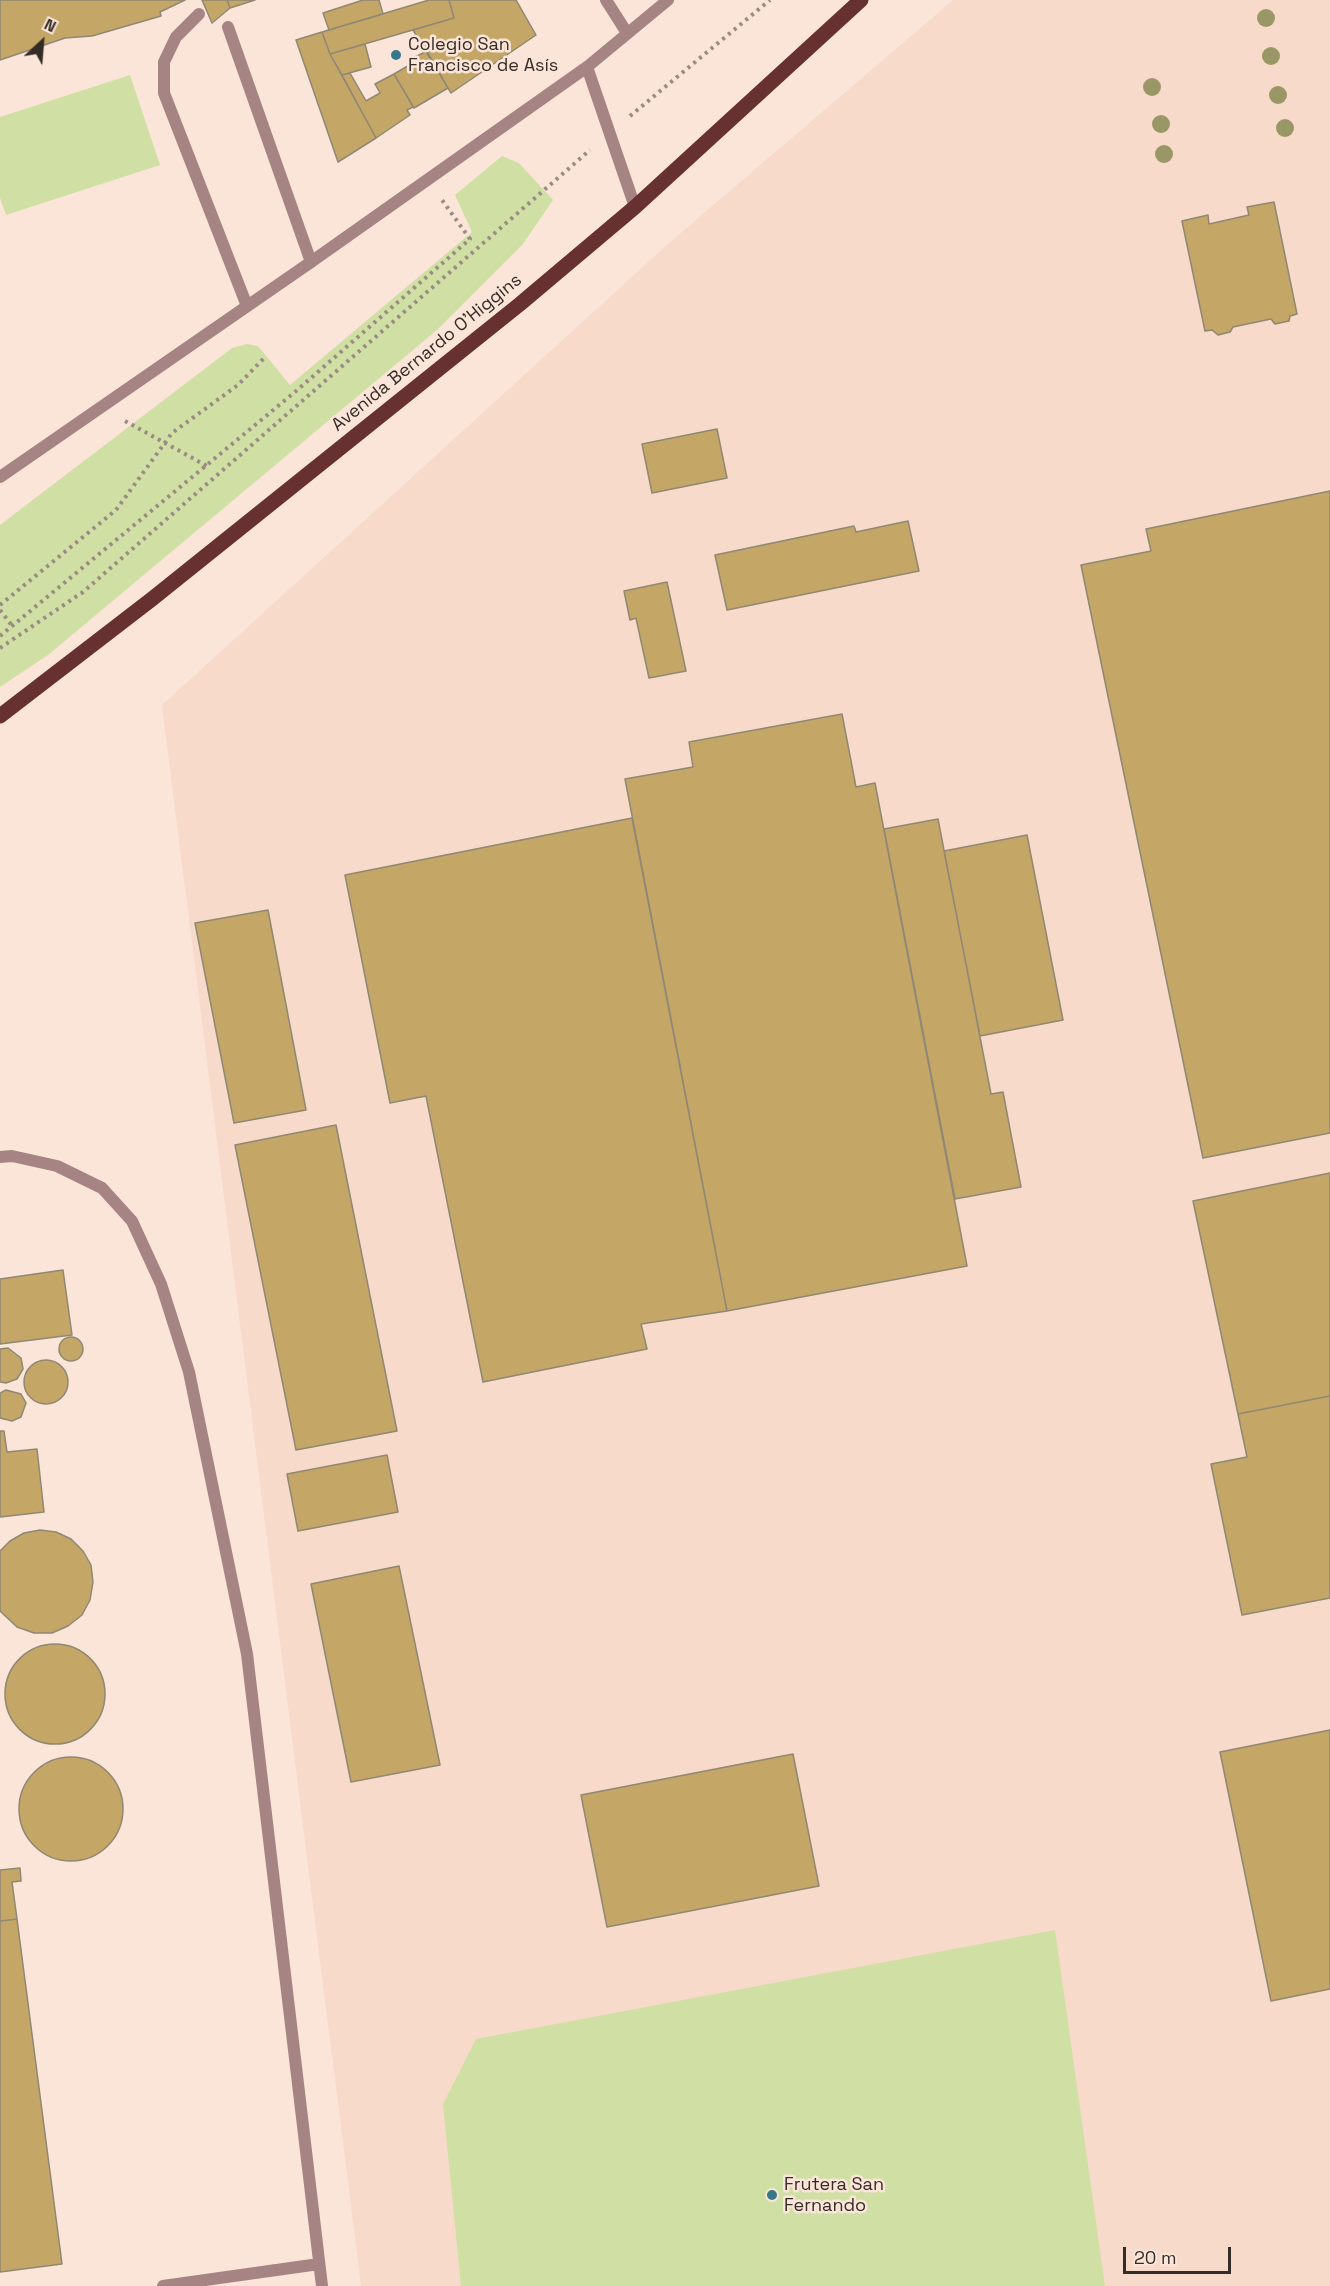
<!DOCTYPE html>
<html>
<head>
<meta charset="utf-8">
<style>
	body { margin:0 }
	#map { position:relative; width:1330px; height:2286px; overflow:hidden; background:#fbe5d9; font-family:"Space Grotesk",sans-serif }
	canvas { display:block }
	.north { position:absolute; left:12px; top:12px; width:60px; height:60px; -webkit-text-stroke:4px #fbe5d9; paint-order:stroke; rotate:26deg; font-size:16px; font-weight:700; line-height:24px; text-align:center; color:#342c27 }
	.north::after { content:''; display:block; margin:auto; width:21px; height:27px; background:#342c27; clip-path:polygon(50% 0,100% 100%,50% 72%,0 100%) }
	.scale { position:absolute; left:1123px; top:2247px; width:108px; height:27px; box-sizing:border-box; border:3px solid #342c27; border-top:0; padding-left:8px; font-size:18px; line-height:21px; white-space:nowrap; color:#342c27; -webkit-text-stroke:4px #fbe5d9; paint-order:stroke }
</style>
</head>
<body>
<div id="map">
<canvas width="1330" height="2286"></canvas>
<div class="north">N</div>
<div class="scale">20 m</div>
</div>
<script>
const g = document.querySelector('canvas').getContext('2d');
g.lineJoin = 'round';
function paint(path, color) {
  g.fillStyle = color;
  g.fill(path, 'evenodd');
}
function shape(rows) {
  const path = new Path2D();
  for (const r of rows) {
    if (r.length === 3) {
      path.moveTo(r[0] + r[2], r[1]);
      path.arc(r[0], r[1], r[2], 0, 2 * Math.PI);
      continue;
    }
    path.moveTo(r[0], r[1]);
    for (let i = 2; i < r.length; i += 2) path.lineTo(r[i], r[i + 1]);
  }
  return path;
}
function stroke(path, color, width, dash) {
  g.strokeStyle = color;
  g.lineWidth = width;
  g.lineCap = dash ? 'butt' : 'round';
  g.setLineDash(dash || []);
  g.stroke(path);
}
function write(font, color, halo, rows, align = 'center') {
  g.font = font + ' "Space Grotesk",sans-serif';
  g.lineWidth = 5;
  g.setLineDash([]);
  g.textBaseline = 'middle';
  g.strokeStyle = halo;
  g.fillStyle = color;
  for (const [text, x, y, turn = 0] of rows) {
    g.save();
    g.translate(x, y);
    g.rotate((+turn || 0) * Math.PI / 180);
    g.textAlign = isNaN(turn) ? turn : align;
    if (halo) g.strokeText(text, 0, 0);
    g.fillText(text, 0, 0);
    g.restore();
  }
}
paint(shape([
	[953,0,1330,0,1330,2286,361,2286,162,705,669,243]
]), '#f7dac9');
paint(shape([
	[130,75,160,165,6,215,0,198,0,117],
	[502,156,519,163,553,200,523,244,437,330,48,655,0,687,0,525,232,348,247,344,258,346,290,385,472,232,455,195],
	[1055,1930,1105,2286,461,2286,443,2104,476,2039]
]), '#d0dfa4');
const building = shape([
	[0,0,185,0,160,12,161,16,92,36,65,38,0,60,0,0],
	[202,0,227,0,230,8,212,23,202,0],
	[227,0,255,0,230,8,227,0],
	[363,0,379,0,383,14,329,30,323,13,363,0],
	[429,0,449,0,454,18,330,54,322,32,429,0],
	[449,0,516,0,536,35,451,93,413,30,454,18,449,0],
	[322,32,330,54,376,138,338,162,296,40,322,32],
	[365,44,371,67,342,75,330,54,365,44],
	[427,51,448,88,414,108,394,74,413,63,411,59,427,51],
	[350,73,366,101,380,93,375,84,394,74,413,107,407,110,410,115,376,138,342,75,350,73],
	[1274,202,1297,314,1290,316,1289,321,1275,324,1271,319,1233,327,1230,332,1218,335,1212,330,1205,331,1182,221,1208,215,1209,224,1249,215,1247,207,1274,202],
	[717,429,727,478,652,493,642,444,717,429],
	[1330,491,1330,1133,1203,1158,1081,565,1151,551,1146,529,1330,491],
	[908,521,919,571,727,610,715,555,854,526,856,532,908,521],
	[667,582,686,671,649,678,636,618,630,620,624,591,667,582],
	[842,714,856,787,875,783,967,1266,727,1311,625,779,693,767,689,742,842,714],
	[632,818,727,1311,641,1324,647,1349,483,1382,426,1096,390,1103,345,875,632,818],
	[938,819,991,1094,1003,1092,1021,1187,955,1199,884,829,938,819],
	[1027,835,1063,1020,980,1036,944,851,1027,835],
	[268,910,306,1110,234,1123,195,923,268,910],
	[336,1125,397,1431,296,1450,235,1145,336,1125],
	[1330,1173,1330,1396,1238,1414,1193,1201,1330,1173],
	[63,1270,72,1335,0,1344,0,1279,63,1270],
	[71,1349,12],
	[8,1348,21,1358,23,1369,17,1379,6,1383,0,1382,0,1349,8,1348],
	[46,1382,22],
	[6,1390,21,1394,26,1403,21,1417,12,1421,0,1418,0,1393,6,1390],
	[1330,1396,1330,1598,1242,1615,1211,1464,1247,1457,1238,1414,1330,1396],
	[0,1431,4,1431,7,1452,37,1449,44,1512,0,1517,0,1431],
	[387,1455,398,1512,298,1531,287,1474,387,1455],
	[40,1530,56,1532,71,1539,83,1551,91,1565,93,1582,90,1600,82,1615,68,1626,52,1633,34,1633,17,1627,0,1611,0,1551,10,1541,24,1533,40,1530],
	[399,1566,440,1765,351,1782,311,1584,399,1566],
	[55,1694,50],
	[1330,1730,1330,1989,1271,2001,1220,1752,1330,1730],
	[793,1754,819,1886,607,1927,581,1795,793,1754],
	[71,1809,52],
	[20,1868,21,1881,12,1882,17,1919,0,1921,0,1870,20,1868],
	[17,1919,62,2264,0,2272,0,1921,17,1919]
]);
paint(building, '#c4a766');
stroke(building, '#908774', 1.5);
stroke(shape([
	[630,116,770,0],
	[125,421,207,466],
	[0,605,116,510,172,433,238,385,266,356],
	[0,610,13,627],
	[0,636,295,392,470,239,442,200],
	[0,648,83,592,590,150]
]), '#9b8c83', 4, [3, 4.5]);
stroke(shape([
	[199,14,176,37,164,62,164,93,247,306],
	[228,27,311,262],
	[0,1157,12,1156,57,1166,102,1188,132,1221,161,1284,189,1372,247,1654,322,2286],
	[163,2286,319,2264]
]), '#a58483', 12);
stroke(shape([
	[606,0,627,33],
	[587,67,635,207],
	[0,477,311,262,587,67,668,0]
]), '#a58483', 12);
stroke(shape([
	[0,716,152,599,520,304,635,207,861,0]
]), '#673132', 15);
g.fillStyle = '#9a9767';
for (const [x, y] of [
	[1266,18],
	[1271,56],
	[1152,87],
	[1278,95],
	[1161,124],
	[1285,128],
	[1164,154]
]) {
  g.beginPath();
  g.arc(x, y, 9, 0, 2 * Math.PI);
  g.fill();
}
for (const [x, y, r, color] of [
	[396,55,6,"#36778a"],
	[772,2195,6,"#36778a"]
]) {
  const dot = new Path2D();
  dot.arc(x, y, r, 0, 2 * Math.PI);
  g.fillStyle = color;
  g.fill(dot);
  stroke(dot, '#fbe5d9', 2);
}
write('18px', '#342c27', '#fbe5d9', [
	["Colegio San",408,45],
	["Francisco de Asís",408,66],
	["Frutera San",784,2185],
	["Fernando",784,2206]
], 'left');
write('18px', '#342c27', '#fbe5d9', [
	["Avenida Bernardo O'Higgins",427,353,-39]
]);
</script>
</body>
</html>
